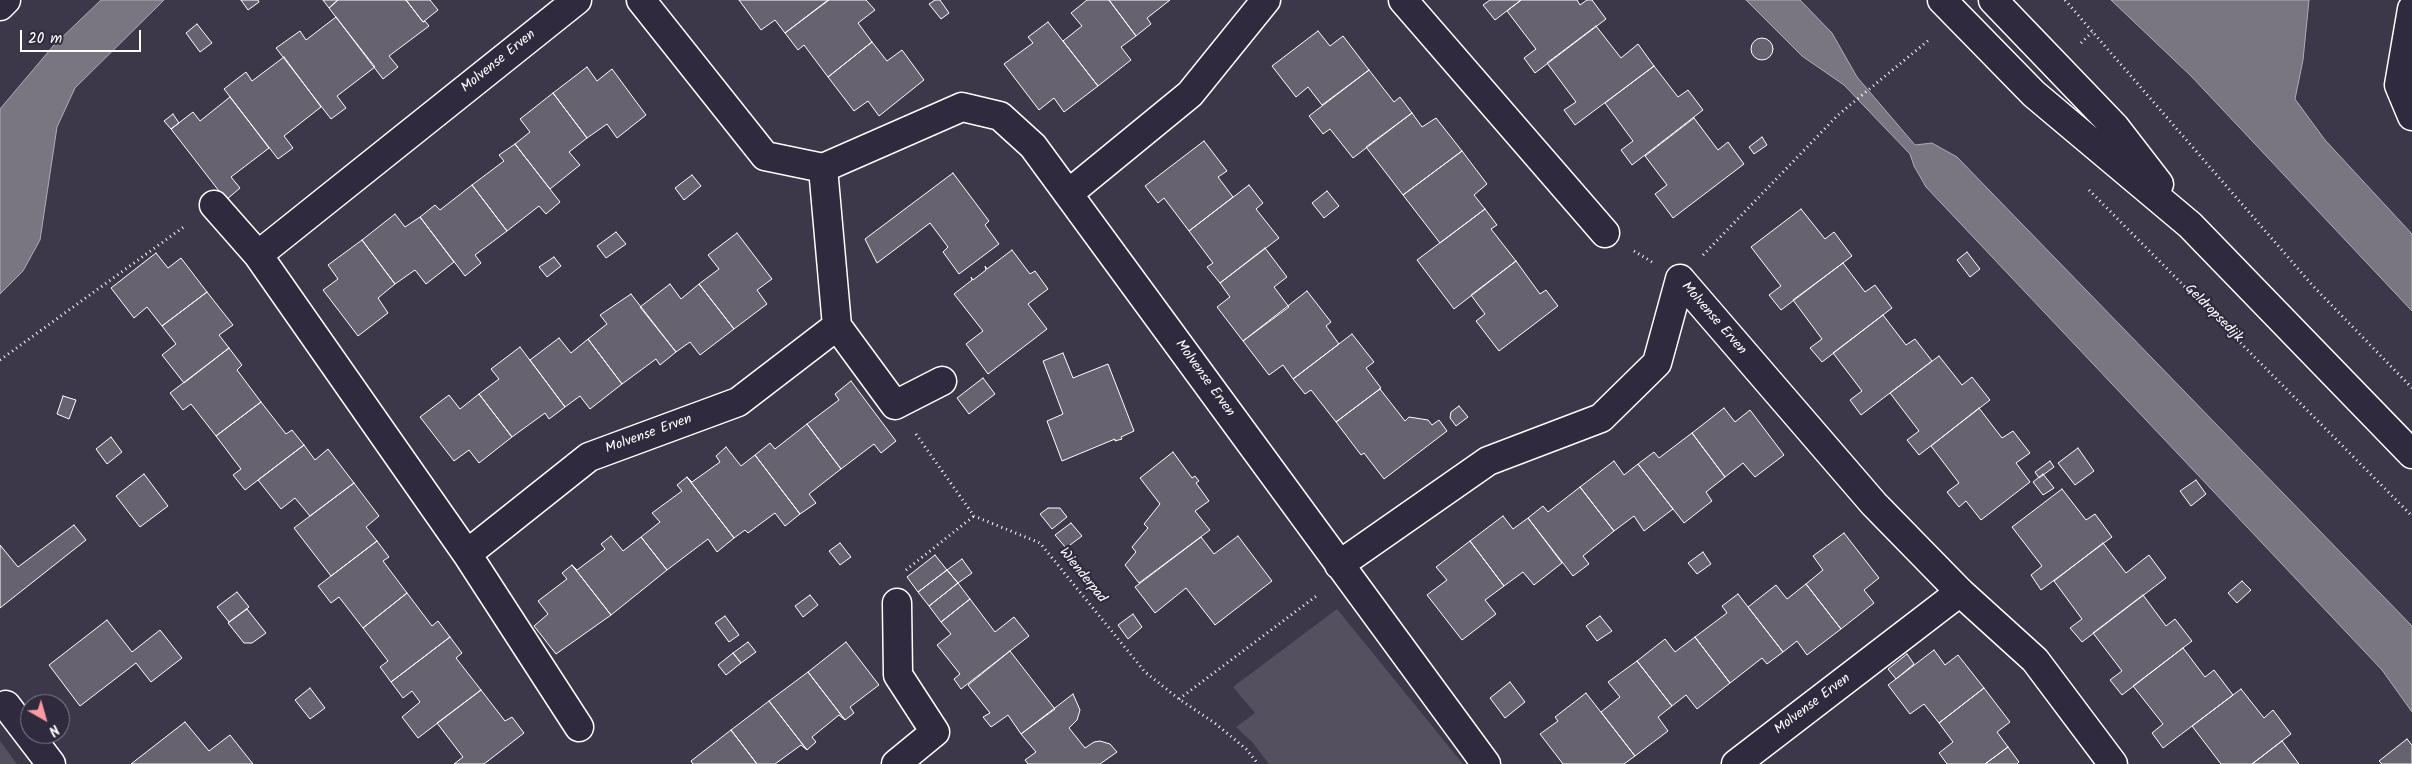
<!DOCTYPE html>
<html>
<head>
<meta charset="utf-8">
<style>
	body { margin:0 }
	#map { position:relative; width:2412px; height:764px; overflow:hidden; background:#3c3749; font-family:Kalam,sans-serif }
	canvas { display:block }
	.north { position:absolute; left:20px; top:694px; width:50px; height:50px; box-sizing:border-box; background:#2f2a3d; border:1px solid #827f8b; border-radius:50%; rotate:142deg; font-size:14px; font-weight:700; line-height:20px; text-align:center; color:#fff }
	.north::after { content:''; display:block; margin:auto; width:18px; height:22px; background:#ff9aa2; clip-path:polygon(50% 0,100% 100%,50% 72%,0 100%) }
	.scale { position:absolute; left:20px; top:30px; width:121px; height:22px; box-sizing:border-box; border:2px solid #fff; border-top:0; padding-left:6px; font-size:15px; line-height:18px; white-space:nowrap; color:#fff; -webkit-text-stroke:4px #2f2a3d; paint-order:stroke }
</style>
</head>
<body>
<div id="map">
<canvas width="2412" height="764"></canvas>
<div class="north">N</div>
<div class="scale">20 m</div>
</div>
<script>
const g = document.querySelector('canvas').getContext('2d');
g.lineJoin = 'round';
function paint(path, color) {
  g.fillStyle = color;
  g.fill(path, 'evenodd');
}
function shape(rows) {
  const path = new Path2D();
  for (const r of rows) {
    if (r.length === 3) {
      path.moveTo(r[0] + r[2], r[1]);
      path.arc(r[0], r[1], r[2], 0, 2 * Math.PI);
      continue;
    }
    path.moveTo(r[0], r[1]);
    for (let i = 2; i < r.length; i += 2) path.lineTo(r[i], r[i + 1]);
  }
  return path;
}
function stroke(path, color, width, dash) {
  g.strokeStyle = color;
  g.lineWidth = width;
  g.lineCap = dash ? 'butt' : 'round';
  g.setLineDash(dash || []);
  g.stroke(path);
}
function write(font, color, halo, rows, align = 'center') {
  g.font = font + ' Kalam,sans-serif';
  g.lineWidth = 4.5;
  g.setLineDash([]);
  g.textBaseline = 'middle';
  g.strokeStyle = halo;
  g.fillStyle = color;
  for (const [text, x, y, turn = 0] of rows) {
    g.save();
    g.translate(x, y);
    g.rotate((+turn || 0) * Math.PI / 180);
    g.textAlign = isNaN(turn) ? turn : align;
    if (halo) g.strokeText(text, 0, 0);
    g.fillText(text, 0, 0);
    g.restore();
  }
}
paint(shape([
	[1337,609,1463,764,1269,764,1253,743,1236,727,1255,713,1233,687],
	[0,741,17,764,0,764]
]), '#555060');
const water = shape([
	[101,0,164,0,75,88,57,127,40,240,23,271,0,294,0,109,54,45,101,0],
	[1746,0,1800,0,1832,33,1857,77,1915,145,1932,143,1957,157,2412,626,2412,712,2382,670,1926,187,1914,166,1910,154,1844,85,1802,56,1746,0],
	[2111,0,2309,0,2303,60,2295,99,2325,140,2412,234,2412,311,2191,76,2111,0]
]);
paint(water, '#797682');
stroke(water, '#afadb4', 1);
const building = shape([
	[241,0,258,0,259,2,248,10,241,0],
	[323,0,338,0,329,8,323,0],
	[338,0,406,0,423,22,425,21,429,26,389,56,398,67,383,79,329,8,338,0],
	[406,0,430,0,438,10,423,22,406,0],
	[739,0,828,0,785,33,775,20,761,30,739,0],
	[829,0,866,0,875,10,858,23,872,42,828,77,804,45,798,50,785,33,829,0],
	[935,0,940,0,949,13,941,19,929,4,935,0],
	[1087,0,1109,0,1136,36,1121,47,1131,60,1098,86,1063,41,1082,26,1071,13,1087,0],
	[1109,0,1170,0,1147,18,1151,24,1136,36,1109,0],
	[1490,0,1521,0,1495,20,1483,5,1490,0],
	[1521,0,1577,0,1580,5,1587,0,1592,0,1606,19,1535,73,1524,58,1536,49,1507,11,1521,0],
	[336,17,375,67,337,96,346,108,331,119,276,48,300,31,306,40,336,17],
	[1048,22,1098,86,1064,112,1054,98,1039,110,1004,64,1033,43,1028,37,1048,22],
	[197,24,212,43,200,52,186,33,197,24],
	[1596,26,1621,58,1638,44,1654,66,1575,125,1564,110,1576,102,1547,63,1596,26],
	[1318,31,1330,46,1343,36,1369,70,1322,105,1308,87,1296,97,1272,66,1318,31],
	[1762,49,11],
	[872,42,887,61,902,50,924,80,879,116,868,101,854,111,828,77,872,42],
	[284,57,321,107,284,136,293,148,278,159,224,89,246,72,252,81,284,57],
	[1654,66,1678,97,1688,90,1703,110,1632,165,1621,150,1633,141,1605,103,1654,66],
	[587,67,597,81,612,69,646,115,617,138,607,124,587,138,553,93,587,67],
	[1369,70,1394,102,1400,97,1412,113,1353,158,1330,129,1323,134,1309,116,1369,70],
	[553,93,587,138,569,152,580,165,550,189,515,144,530,132,520,119,553,93],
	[230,97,269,148,231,177,240,188,226,200,171,129,193,112,200,121,230,97],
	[1412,113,1422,127,1436,118,1462,151,1403,195,1366,147,1412,113],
	[173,114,179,123,171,129,164,121,173,114],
	[1694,118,1718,150,1728,142,1744,164,1673,218,1655,194,1667,185,1645,156,1694,118],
	[1762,137,1767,145,1754,154,1749,147,1762,137],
	[1204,141,1227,171,1218,177,1233,197,1189,231,1164,198,1158,203,1145,186,1204,141],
	[515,144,560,202,546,214,539,206,507,231,472,185,504,161,499,155,515,144],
	[1462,151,1487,184,1474,195,1485,209,1440,243,1403,195,1462,151],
	[953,173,989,221,985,225,999,244,959,274,943,252,948,247,930,223,877,263,865,239,953,173],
	[692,175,701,186,684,200,675,188,692,175],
	[472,185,507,231,475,255,481,263,465,276,420,217,435,205,440,210,472,185],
	[1249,185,1263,203,1256,209,1279,238,1220,283,1207,267,1213,263,1189,231,1249,185],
	[1327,191,1339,206,1324,218,1312,203,1327,191],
	[1485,209,1497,225,1491,229,1516,261,1454,309,1417,260,1485,209],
	[1801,209,1825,239,1834,232,1852,256,1781,310,1769,295,1781,286,1751,247,1801,209],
	[395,214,405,227,420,217,454,262,426,284,415,270,395,284,362,240,395,214],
	[616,232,626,244,606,258,597,246,616,232],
	[737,233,772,279,757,290,767,304,734,329,699,284,719,269,708,255,737,233],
	[362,240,395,284,378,298,388,313,358,336,323,290,338,279,328,265,362,240],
	[1265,248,1287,277,1274,287,1289,307,1243,341,1217,307,1230,297,1220,283,1265,248],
	[1012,250,1030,274,1035,271,1048,289,1028,304,1047,329,988,374,966,344,983,331,954,294,972,280,971,277,973,280,986,270,985,266,987,269,1012,250],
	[1967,252,1980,269,1970,277,1957,260,1967,252],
	[156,253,168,268,181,258,207,292,162,326,147,307,134,318,111,288,156,253],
	[554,257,561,266,547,277,539,267,554,257],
	[1516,261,1540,294,1546,290,1558,306,1499,351,1476,321,1485,314,1471,295,1516,261],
	[1843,263,1865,292,1875,285,1892,308,1822,362,1810,348,1822,339,1793,300,1843,263],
	[670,284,681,299,699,284,734,329,700,355,690,342,676,352,640,307,670,284],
	[1307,291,1331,322,1326,326,1339,344,1293,379,1283,365,1269,375,1243,341,1307,291],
	[207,292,233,325,219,335,229,348,184,383,162,355,176,344,162,326,207,292],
	[631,294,676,352,660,365,656,359,622,384,588,339,607,324,600,315,631,294],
	[1883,315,1906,345,1915,339,1932,361,1861,415,1850,400,1862,391,1833,353,1883,315],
	[1352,334,1374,362,1366,368,1381,388,1336,422,1311,390,1305,394,1293,379,1352,334],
	[559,338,571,353,588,339,622,384,590,409,580,396,565,407,530,360,559,338],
	[520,347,565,407,549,419,545,413,512,437,479,394,499,379,491,369,520,347],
	[229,348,242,365,237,370,261,402,216,436,191,404,183,410,170,393,229,348],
	[1063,353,1073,378,1108,364,1134,431,1121,437,1122,439,1115,441,1115,439,1062,461,1047,421,1063,414,1043,361,1063,353],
	[1939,356,1962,385,1972,377,1990,400,1919,455,1907,440,1919,431,1890,393,1939,356],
	[983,378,995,394,969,414,957,398,983,378],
	[851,381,896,441,881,453,874,444,841,469,807,424,839,400,835,394,851,381],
	[1380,389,1405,421,1409,417,1428,420,1432,425,1439,420,1447,431,1384,479,1364,453,1361,455,1336,422,1380,389],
	[479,394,512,437,479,463,469,450,454,461,420,417,449,395,460,409,479,394],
	[63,396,76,400,69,419,57,414,63,396],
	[261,402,286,434,292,430,304,445,245,490,233,475,241,469,216,436,261,402],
	[1459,406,1468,417,1456,426,1450,418,1451,412,1459,406],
	[1724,408,1735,422,1750,410,1784,455,1755,477,1743,463,1725,477,1692,433,1724,408],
	[1979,408,2002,438,2013,431,2030,453,2016,463,2030,482,1981,520,1966,501,1959,507,1947,492,1959,483,1931,446,1979,408],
	[807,424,841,469,809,494,816,503,800,514,755,455,770,443,775,449,807,424],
	[1692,433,1725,477,1706,492,1712,501,1684,523,1638,464,1654,452,1659,458,1692,433],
	[111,437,122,452,107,464,96,449,111,437],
	[304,445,315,460,328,449,354,483,310,516,295,498,281,509,258,480,304,445],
	[726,447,741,466,755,455,800,514,785,526,775,513,748,533,745,530,734,538,687,477,692,482,720,462,716,456,726,447],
	[2078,448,2094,471,2075,485,2058,463,2078,448],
	[1173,452,1192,478,1195,476,1199,481,1196,483,1209,501,1195,511,1210,530,1139,583,1125,565,1136,552,1132,547,1148,528,1144,524,1160,504,1140,478,1173,452],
	[1614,461,1624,475,1638,464,1673,509,1644,531,1634,516,1614,531,1580,487,1614,461],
	[2050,461,2054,467,2039,478,2035,472,2050,461],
	[144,474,168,506,140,527,116,496,144,474],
	[2043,474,2054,488,2043,495,2033,482,2043,474],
	[687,477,734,538,717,552,708,539,667,570,641,537,660,522,652,513,682,491,677,485,687,477],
	[2196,480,2206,494,2191,506,2180,491,2196,480],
	[354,483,379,516,366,527,377,541,331,576,294,528,354,483],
	[1580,487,1614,531,1583,556,1589,564,1573,576,1528,518,1543,506,1548,512,1580,487],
	[2062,489,2086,520,2095,514,2112,537,2041,590,2031,575,2042,566,2012,527,2062,489],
	[1048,508,1060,508,1067,517,1052,529,1040,514,1048,508],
	[1503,516,1513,529,1528,518,1562,563,1534,585,1523,572,1504,586,1470,541,1503,516],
	[1071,523,1082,536,1066,548,1055,535,1071,523],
	[74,525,86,540,0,608,0,545,18,567,74,525],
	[1844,533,1879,578,1864,590,1874,603,1841,629,1806,584,1823,570,1813,556,1844,533],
	[611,536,623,551,641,537,667,570,611,615,572,565,577,570,605,549,601,544,611,536],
	[1238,536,1272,581,1215,625,1186,588,1155,613,1135,587,1201,537,1214,554,1238,536],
	[377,541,389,557,383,561,407,593,363,628,339,597,331,603,318,586,377,541],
	[1470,541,1504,586,1485,600,1496,614,1462,640,1427,595,1447,580,1436,567,1470,541],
	[840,543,851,557,840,565,829,551,840,543],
	[2103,543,2126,573,2149,555,2166,578,2082,642,2070,628,2082,619,2054,581,2103,543],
	[1703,552,1711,564,1697,574,1688,563,1703,552],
	[935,555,947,570,918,592,907,577,935,555],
	[962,559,972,573,958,583,947,570,962,559],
	[572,565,611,615,556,654,534,626,548,614,538,601,567,579,562,573,572,565],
	[947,570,958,583,929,606,918,592,947,570],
	[2242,581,2251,590,2237,603,2228,593,2242,581],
	[958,583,970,599,941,622,929,606,958,583],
	[1806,584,1841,629,1807,655,1797,641,1783,652,1748,607,1776,585,1787,599,1806,584],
	[237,592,249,607,229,622,217,607,237,592],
	[407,593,432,626,438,621,450,637,391,682,380,667,388,661,363,628,407,593],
	[1738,594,1783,652,1767,664,1762,658,1730,683,1695,637,1727,613,1722,606,1738,594],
	[810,595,818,605,803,617,795,606,810,595],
	[2143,595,2166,626,2175,619,2192,641,2122,695,2110,680,2122,671,2093,633,2143,595],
	[970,599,995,632,1014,617,1029,636,961,689,954,679,960,674,937,645,951,634,941,622,970,599],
	[247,609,266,633,252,643,244,643,228,623,247,609],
	[1133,614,1142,627,1128,639,1118,625,1133,614],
	[725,616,739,635,729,642,715,623,725,616],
	[1600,616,1612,631,1597,641,1586,626,1600,616],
	[107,620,132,652,160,630,182,658,151,682,136,663,80,706,49,665,107,620],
	[450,637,462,653,456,658,481,690,418,738,402,717,420,702,412,691,403,698,391,682,450,637],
	[1695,637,1730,683,1697,709,1686,695,1672,706,1637,661,1665,639,1675,652,1695,637],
	[748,642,756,652,741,663,733,653,748,642],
	[846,642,879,685,850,707,854,713,845,720,808,672,846,642],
	[2183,648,2205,677,2214,670,2233,695,2163,748,2152,733,2163,724,2133,686,2183,648],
	[1934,650,1945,665,1958,655,1984,688,1939,723,1924,704,1910,714,1888,685,1934,650],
	[1010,651,1055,709,1021,734,1008,715,991,727,983,717,990,713,968,685,1010,651],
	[733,653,741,663,726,675,718,665,733,653],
	[1907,654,1914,664,1896,679,1888,669,1907,654],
	[1637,661,1672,706,1658,717,1668,731,1635,756,1601,712,1620,697,1608,682,1637,661],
	[808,672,845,720,839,715,812,737,816,742,807,750,769,701,808,672],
	[1510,682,1525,702,1505,718,1490,698,1510,682],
	[310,688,325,708,310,719,295,700,310,688],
	[1984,688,2010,722,1997,732,2008,747,1985,764,1947,764,1939,753,1953,742,1939,723,1984,688],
	[2241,689,2264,718,2273,710,2291,734,2252,764,2221,764,2192,726,2241,689],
	[481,690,505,721,512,717,524,733,484,764,454,764,463,757,437,723,481,690],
	[1586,693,1635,756,1624,764,1563,764,1540,734,1558,721,1555,717,1586,693],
	[1073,694,1080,710,1077,720,1069,728,1085,748,1094,742,1100,741,1110,744,1117,752,1100,764,1028,764,1025,760,1036,752,1021,734,1073,694],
	[769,701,807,750,801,745,775,764,757,764,731,730,769,701],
	[185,722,209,751,230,735,253,764,131,764,185,722],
	[731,730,757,764,693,764,691,761,731,730],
	[2407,739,2412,745,2412,764,2382,764,2379,761,2407,739],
	[2282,741,2299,764,2252,764,2282,741],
	[2008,747,2019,762,2017,764,1985,764,2008,747]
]);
paint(building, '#666270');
stroke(building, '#fff', 1);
const minor = shape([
	[1403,0,1605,233],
	[1942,0,2034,94,2190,225,2412,454],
	[1993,0,2115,127,2159,184],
	[0,6,6,0],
	[2412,9,2399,85,2412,116],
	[823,168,962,107,1000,116,1033,146,1486,764],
	[1068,194,1190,94,1266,0],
	[214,205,258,255,577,0],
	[258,255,467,554,579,727],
	[1680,279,1874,504,1960,592,2035,660,2113,764],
	[837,326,895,405,942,381],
	[467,554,589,457,738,402,837,326,823,168,765,156,641,0],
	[1339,565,1488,461,1601,418,1657,363,1680,279],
	[6,705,51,764],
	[896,764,935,732,898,675,897,603],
	[1736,764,1960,592]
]);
stroke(minor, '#fff', 31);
stroke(shape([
	[2065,0,2313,286,2412,388],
	[2081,43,2092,32],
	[2089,190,2412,516],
	[1634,251,1652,262],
	[1703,255,1838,115,1930,39],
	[0,360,185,226],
	[916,434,974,516,1040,543,1145,672,1179,699,1216,724,1246,749,1258,764],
	[906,570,974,516],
	[1179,699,1319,594]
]), '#fff', 3, [1, 4]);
stroke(minor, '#2f2a3d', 28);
write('14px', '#fff', '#2f2a3d', [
	["Molvense Erven",499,62,-39],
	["Geldropsedijk",2213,314,45],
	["Molvense Erven",1713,319,49],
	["Molvense Erven",1204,379,54],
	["Molvense Erven",649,435,-20],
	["Wienderpad",1082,576,51],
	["Molvense Erven",1813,705,-37]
]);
</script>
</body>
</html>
